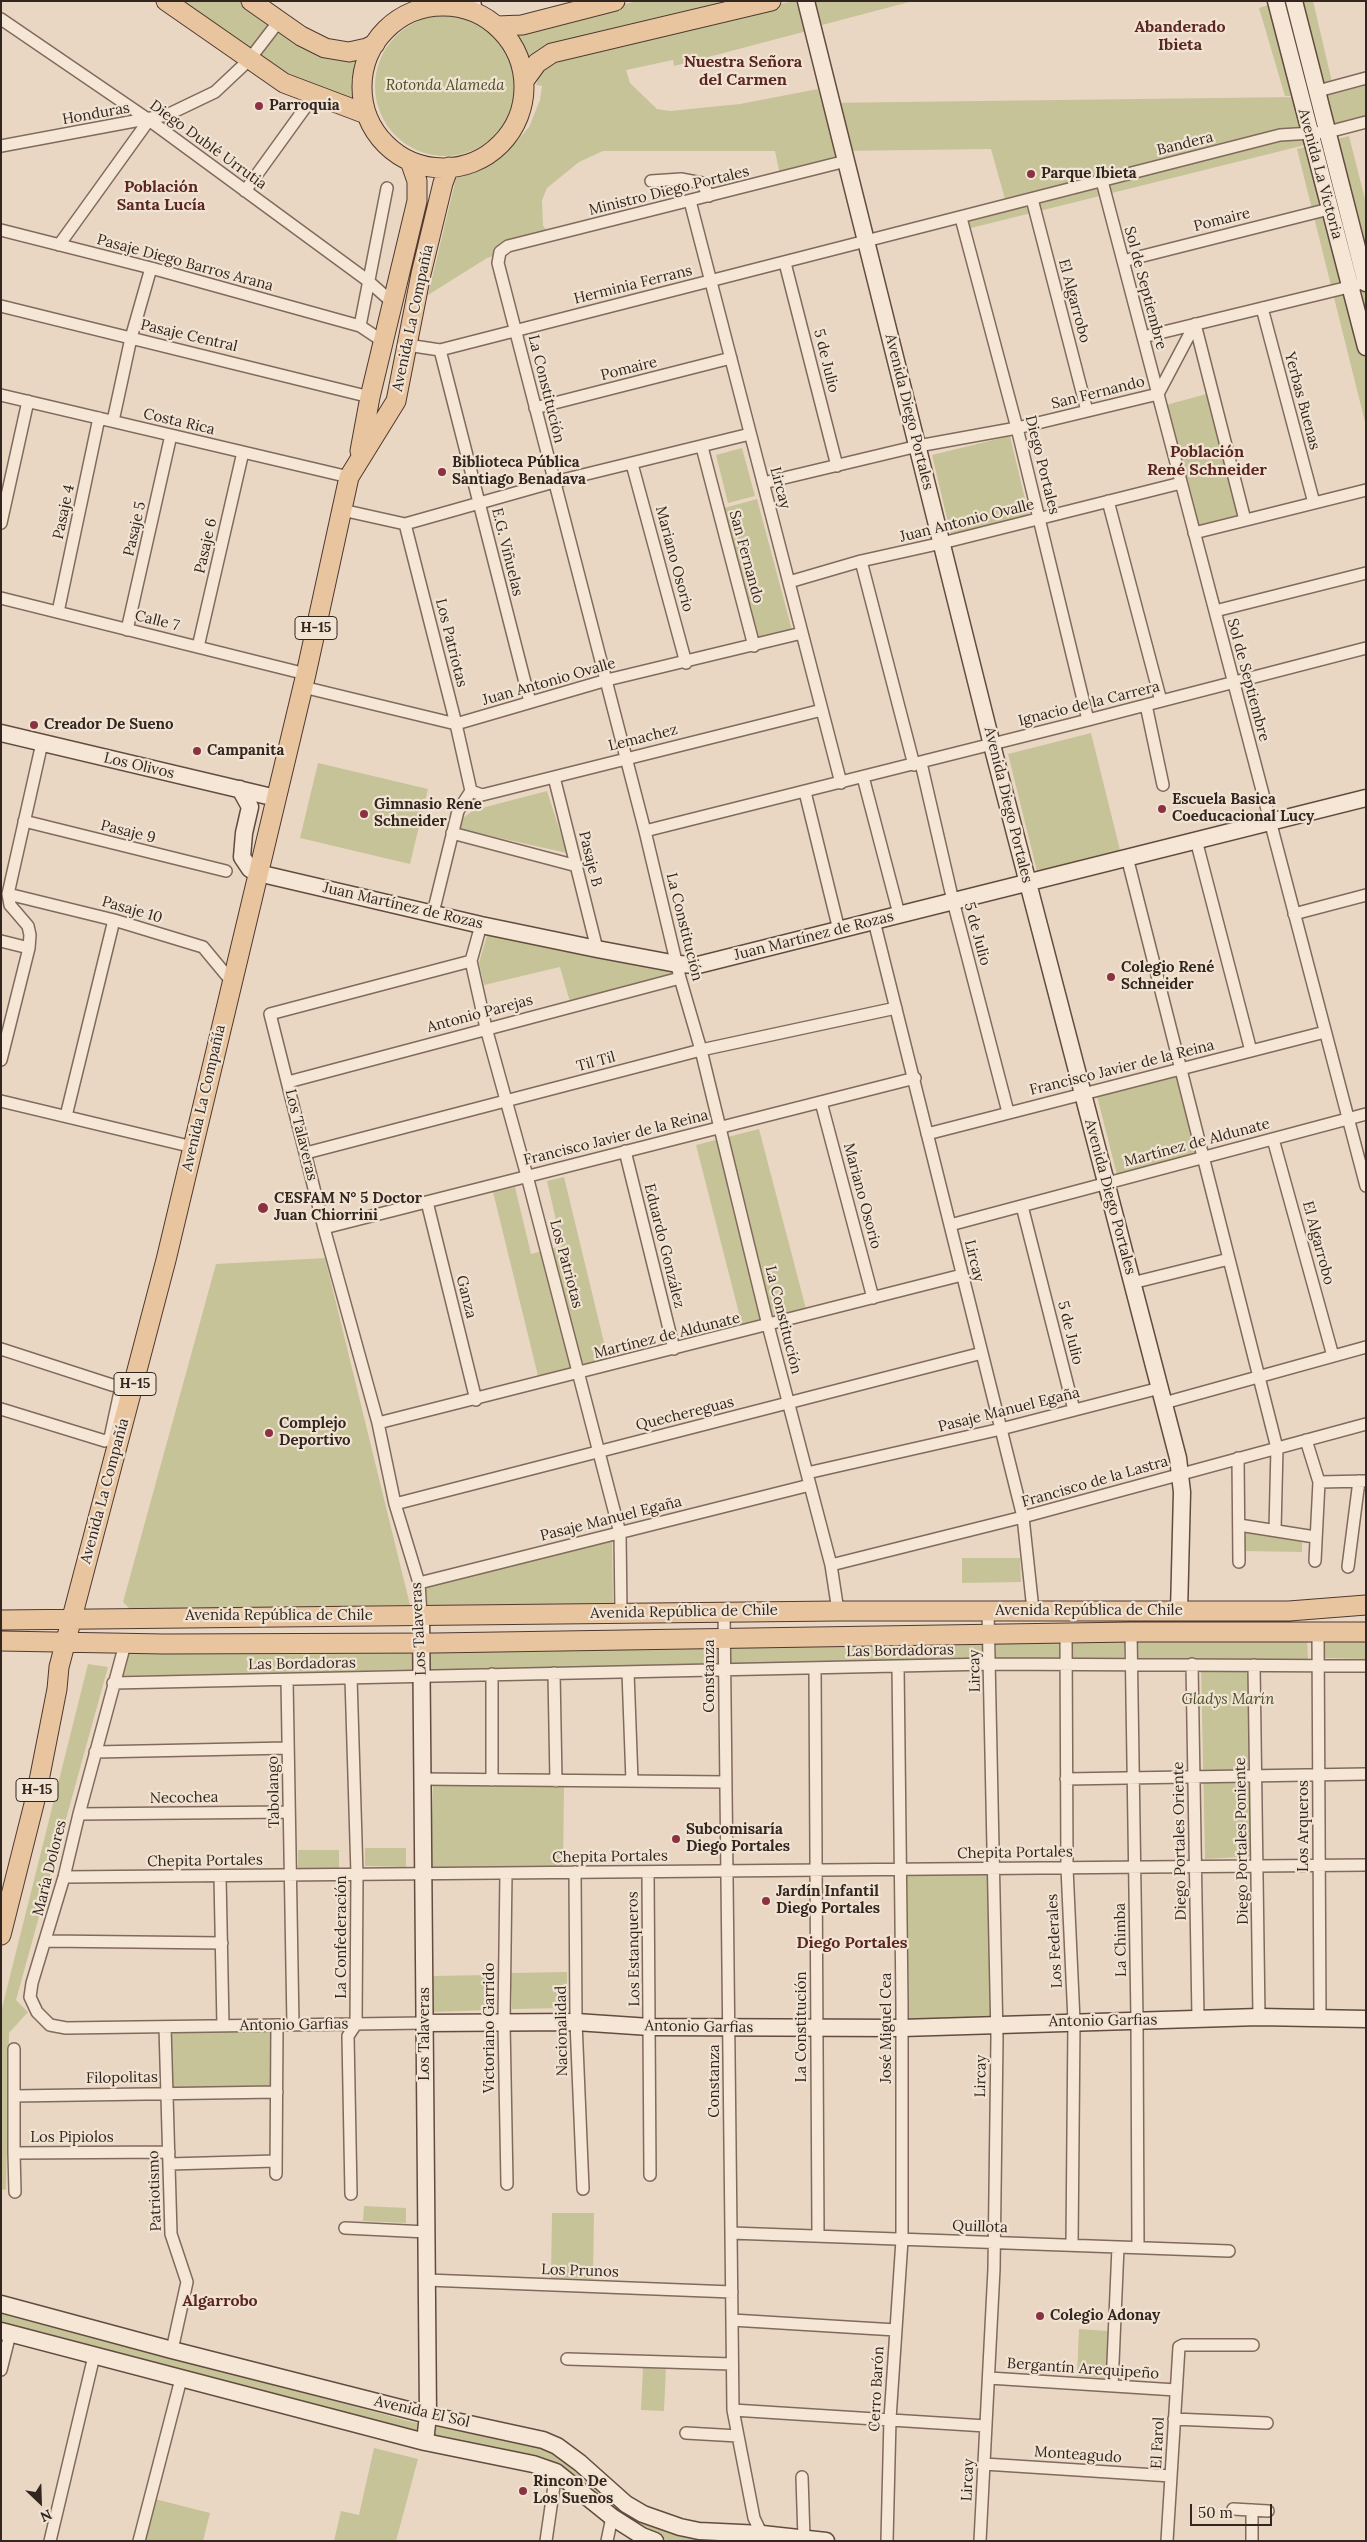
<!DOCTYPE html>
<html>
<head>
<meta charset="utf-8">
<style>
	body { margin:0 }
	#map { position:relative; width:1367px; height:2542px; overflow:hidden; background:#e9d7c4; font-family:Lora,serif }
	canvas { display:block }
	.frame { position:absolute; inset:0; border:2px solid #33251f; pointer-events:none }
	.north { position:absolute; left:15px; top:2477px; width:50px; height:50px; -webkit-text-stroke:4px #f1e3d2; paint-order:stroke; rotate:156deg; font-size:14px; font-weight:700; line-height:20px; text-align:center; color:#33251f }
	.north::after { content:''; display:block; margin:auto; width:18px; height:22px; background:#33251f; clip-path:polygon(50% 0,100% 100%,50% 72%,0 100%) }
	.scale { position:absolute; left:1190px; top:2504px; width:82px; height:22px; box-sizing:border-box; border:2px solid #33251f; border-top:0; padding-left:6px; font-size:15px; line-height:18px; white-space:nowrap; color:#33251f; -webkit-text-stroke:4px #f1e3d2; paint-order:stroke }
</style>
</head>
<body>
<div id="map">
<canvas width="1367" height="2542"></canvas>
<div class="frame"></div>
<div class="north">N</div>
<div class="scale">50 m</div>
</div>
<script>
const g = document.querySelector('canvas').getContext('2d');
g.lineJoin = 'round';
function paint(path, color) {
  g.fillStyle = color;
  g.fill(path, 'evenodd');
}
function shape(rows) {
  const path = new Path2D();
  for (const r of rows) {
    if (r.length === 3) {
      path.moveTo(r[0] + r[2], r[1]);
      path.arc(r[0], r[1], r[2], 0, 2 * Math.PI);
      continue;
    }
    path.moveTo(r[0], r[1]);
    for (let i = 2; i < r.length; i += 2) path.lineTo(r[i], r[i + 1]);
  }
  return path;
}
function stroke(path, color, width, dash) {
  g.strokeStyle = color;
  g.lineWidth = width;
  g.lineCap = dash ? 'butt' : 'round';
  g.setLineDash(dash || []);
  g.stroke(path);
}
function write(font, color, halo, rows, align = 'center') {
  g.font = font + ' Lora,serif';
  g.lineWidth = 4.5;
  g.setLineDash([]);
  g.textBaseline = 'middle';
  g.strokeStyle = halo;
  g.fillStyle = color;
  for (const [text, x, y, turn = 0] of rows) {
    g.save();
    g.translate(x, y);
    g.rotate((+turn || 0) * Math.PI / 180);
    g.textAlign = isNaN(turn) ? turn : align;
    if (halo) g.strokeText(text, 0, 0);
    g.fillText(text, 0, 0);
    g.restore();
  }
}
paint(shape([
	[177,1,244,1,359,59,354,79,357,101,296,82],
	[637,1,739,1,529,62,523,44,514,32],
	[793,1,800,1,807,31,674,66,673,60,626,70,630,83,657,109,670,111,740,104,818,89,822,103,1296,97,1309,144,971,228,967,221,1008,210,991,149,836,151,839,164,781,180,775,151,603,151,579,162,547,188,542,200,543,226,555,239,487,258,428,295,456,178,474,173,508,151,529,127,540,100,542,86,536,85,542,69,557,59,571,55],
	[815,1,913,1,822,25],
	[1281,1,1313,1,1332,82,1315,87,1328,140,1315,143,1304,96,1285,96,1259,8],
	[445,86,70],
	[1366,84,1366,126,1333,137,1323,96],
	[1349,136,1366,203,1366,426,1297,149],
	[1210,393,1244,522,1201,534,1166,405],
	[1010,436,1029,516,951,535,932,455],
	[742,448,755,496,728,503,716,455],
	[757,499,793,634,756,642,724,508],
	[1091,733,1120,850,1037,871,1008,754],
	[318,763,428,789,410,864,300,838],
	[547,791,567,853,459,829,464,817,474,810],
	[487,935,673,973,672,978,570,1002,560,967,484,985,479,963],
	[1176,1076,1196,1155,1117,1175,1097,1096],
	[759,1129,806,1309,742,1325,696,1145],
	[564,1177,609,1363,539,1380,493,1192,515,1187,531,1254,562,1246,547,1181],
	[325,1258,410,1605,132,1611,123,1602,216,1264],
	[1241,1522,1302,1532,1302,1552,1241,1551],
	[612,1537,613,1607,426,1609,425,1586],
	[962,1558,1020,1558,1021,1582,962,1583],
	[1307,1636,1308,1660,1137,1659,1136,1639],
	[1324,1637,1366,1637,1366,1659,1323,1658],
	[1072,1638,1125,1639,1124,1660,1072,1660],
	[996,1640,1060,1641,1060,1661,995,1660],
	[982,1641,982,1660,729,1665,732,1645],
	[720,1647,720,1665,427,1670,430,1650],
	[416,1648,415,1671,120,1676,128,1650],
	[1201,1663,1253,1665,1256,1856,1205,1859],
	[88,1664,108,1667,16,2000,28,2012,9,2033,6,2190,1,2189,1,2012],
	[433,1785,564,1787,563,1867,430,1869],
	[365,1848,406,1848,406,1867,365,1866],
	[298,1850,339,1850,339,1869,298,1869],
	[992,1868,993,2021,903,2024,899,1869],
	[567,1972,567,2008,512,2009,511,1973],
	[488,1975,489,2010,433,2012,433,1976],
	[277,2025,277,2092,172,2092,170,2026],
	[364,2206,406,2208,406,2223,363,2221],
	[552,2213,594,2213,593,2279,551,2278],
	[1,2311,412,2422,532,2445,567,2460,626,2508,766,2541,671,2541,653,2536,581,2487,415,2433,1,2323],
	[1079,2329,1108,2331,1106,2378,1077,2376],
	[643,2367,666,2367,664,2411,641,2410],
	[374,2448,418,2459,396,2541,334,2541,341,2511,359,2515],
	[147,2497,210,2513,203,2541,136,2541]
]), '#c6c399');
const street = shape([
	[1,19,149,120,367,280,393,303],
	[1318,91,1366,78],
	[1,146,167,115,215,92,249,60,279,21],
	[651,181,681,179,702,183,709,196],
	[1102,181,1366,1186],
	[245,191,315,94],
	[1032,199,1087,411],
	[690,201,841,783],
	[961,218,1017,428,1088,720],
	[1,230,151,268,360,326,384,342],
	[59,245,149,120],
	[1123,261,1329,209],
	[785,263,837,466],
	[1,306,370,397],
	[1262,308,1314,503],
	[1195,324,1245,520],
	[360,326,387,188],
	[1143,337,1357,285],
	[407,345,440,350,1280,135,1328,132,1366,122],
	[440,350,530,702],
	[1,395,349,477],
	[535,408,731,358],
	[113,421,131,338,151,268],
	[702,447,754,646],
	[632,464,686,663],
	[763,483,918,446,1017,428,1158,394,1195,324],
	[1108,501,1161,701],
	[342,510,405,524,554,482,750,434],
	[1,523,28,401],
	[405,524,456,724,471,791,458,811,433,913],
	[1194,533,1366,490],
	[861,561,914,765],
	[789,582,861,561,942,543,1181,483],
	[1,598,306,674],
	[1215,611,1366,573],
	[58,612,99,418],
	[127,630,171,435],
	[198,647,243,452],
	[303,687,456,724,607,680,802,633],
	[1146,705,1163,785],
	[921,763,953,901,1008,1112],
	[554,777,597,949],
	[863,777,899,914],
	[471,791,482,795,822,710],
	[805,792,839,930],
	[24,821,226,871],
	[645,831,1088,720,1366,648],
	[452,833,577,866],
	[1196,840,1251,1051],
	[1127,857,1277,1448,1275,1530],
	[8,894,114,920,203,947,232,982],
	[1294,914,1366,895],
	[874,921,1023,1517,1033,1610],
	[481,925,471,961,486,1028,527,1176,620,1533,621,1613],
	[1,941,29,948],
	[1,1060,29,948,30,935,28,926,10,905,8,894,42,743],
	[288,1082,680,978],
	[1,1101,193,1147],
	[821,1102,873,1298],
	[66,1116,114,920],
	[927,1134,1325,1032],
	[1273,1139,1333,1356],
	[625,1151,674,1349],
	[306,1153,701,1050,896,1008],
	[427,1202,476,1400],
	[1022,1206,1074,1410],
	[950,1225,1366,1114],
	[324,1228,915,1078],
	[1132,1283,1229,1259],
	[1,1349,112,1385,129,1388],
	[1164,1403,1366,1347],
	[1,1409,105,1441,110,1438,121,1387],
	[378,1423,962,1275],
	[1306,1440,1319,1482,1366,1481],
	[1238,1458,1239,1562],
	[807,1473,1001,1429,1160,1388],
	[395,1504,982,1353],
	[1239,1525,1315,1537],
	[1315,1561,1319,1482],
	[831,1565,1023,1517,1366,1424],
	[1348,1567,1359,1481],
	[419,1583,810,1485],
	[838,1611,831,1565,768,1325,701,1050,680,978,645,831,498,263,500,252,508,246,846,161],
	[724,1612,733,2410,754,2518,764,2539],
	[421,1615,419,1583,395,1504,378,1423,324,1228,270,1014,471,961],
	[1131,1632,1137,2020,1138,2247],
	[1318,1632,1320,2020],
	[1066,1634,1067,1868,1074,2021,1072,2245],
	[125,1644,79,1814,64,1877,32,1983,30,1997,37,2012,50,2025,66,2028,425,2023],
	[1192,1664,1198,2018],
	[1254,1665,1259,2017],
	[815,1668,818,2236],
	[628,1672,632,1781],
	[554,1673,556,1781],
	[351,1678,357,1874,356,2024,348,2036,351,2194],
	[287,1680,293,2025],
	[113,1683,989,1664,1366,1666],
	[95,1752,288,1748],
	[422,1779,726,1782],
	[1066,1779,1366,1774],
	[492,1780,492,1674],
	[79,1814,289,1812],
	[575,1872,576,2022,583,2189],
	[648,1872,650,2175],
	[506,1873,504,2023,507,2184],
	[220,1876,223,2026],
	[64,1877,1366,1865],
	[47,1941,222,1943],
	[165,2027,171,2234,187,2282,172,2350],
	[14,2049,14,2096,277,2092],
	[14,2096,14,2153],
	[169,2164,276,2161],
	[276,2174,277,2025],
	[15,2192,14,2153,169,2152],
	[345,2228,427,2232],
	[731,2233,1229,2251],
	[427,2280,732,2292],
	[732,2320,896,2330],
	[567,2359,732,2364],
	[1,2370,10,2334],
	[989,2378,1176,2390],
	[1112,2386,1118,2247],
	[733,2410,986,2426],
	[1174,2419,1267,2423],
	[686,2433,738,2436],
	[984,2464,1171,2476],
	[802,2477,804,2538],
	[1233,2509,1268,2511],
	[50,2541,94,2356],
	[139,2541,181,2379],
	[546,2541,556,2472],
	[607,2541,612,2517],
	[887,2541,890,2419,902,2240,902,2004,898,1666],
	[980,2541,994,2269,997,2038,988,1611],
	[1167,2541,1179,2347,1183,2345,1253,2345],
	[1252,2541,1252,2510]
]);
const secondary = shape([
	[472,1,474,12],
	[806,1,992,745,1178,1458,1182,1492,1179,1612],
	[1276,1,1366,347],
	[1294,1,1366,283],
	[431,7,435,1],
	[1,733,276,798],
	[240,789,250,807,244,833,242,857,250,869,258,873,481,925,597,949,677,964,698,965,1366,798],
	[421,1615,428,2415,425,2442],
	[425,2023,576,2022,650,2027,902,2028,1259,2017,1366,2019],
	[1,2304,172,2350,428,2415,543,2440,557,2446,580,2463,626,2504,643,2514,680,2527,699,2531,762,2534,826,2541],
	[1,2331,425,2442,533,2464,556,2472,612,2517,642,2536,655,2541]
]);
const primary = shape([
	[166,1,284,83,366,114],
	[251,1,301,36,325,48,349,52,367,48,375,44],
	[443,87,81],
	[497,26,522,25,615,1],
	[524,81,537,63,552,53,771,1],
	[360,451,370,397,417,201,417,181,410,161],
	[1,1620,838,1611,1289,1611,1366,1605],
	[1,1641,164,1644,435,1643,1131,1632,1366,1632],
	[1,1935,36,1796,57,1689,59,1667,166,1260,306,674,349,477,396,401,421,274,443,183,449,167]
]);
stroke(street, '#816a5c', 14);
stroke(secondary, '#634b3f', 19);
stroke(primary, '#4f3930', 21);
stroke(street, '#f5e6d6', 11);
stroke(secondary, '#f5e6d6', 16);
stroke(primary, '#e9c59f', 19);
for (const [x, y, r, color] of [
	[259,106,5,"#8a3242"],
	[1031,174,5,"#8a3242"],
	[442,472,5,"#8a3242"],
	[34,725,5,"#8a3242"],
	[197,751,5,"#8a3242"],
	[1162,809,5,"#8a3242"],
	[364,814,5,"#8a3242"],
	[1111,977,5,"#8a3242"],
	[263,1208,6,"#8a3242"],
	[269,1433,5,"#8a3242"],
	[676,1839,5,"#8a3242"],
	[766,1901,5,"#8a3242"],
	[1040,2316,5,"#8a3242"],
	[523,2491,5,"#8a3242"]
]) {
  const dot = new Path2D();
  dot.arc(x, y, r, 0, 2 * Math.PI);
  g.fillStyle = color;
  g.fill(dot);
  stroke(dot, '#f1e3d2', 2);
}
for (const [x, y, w] of [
	[316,628,42],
	[135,1384,42],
	[37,1790,42]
]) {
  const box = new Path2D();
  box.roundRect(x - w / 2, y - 11.5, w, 23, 4);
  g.fillStyle = '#f1e3d2';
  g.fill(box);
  stroke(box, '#33251f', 1);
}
write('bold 14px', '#33251f', null, [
	["H-15",316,628],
	["H-15",135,1384],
	["H-15",37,1790]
]);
write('italic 15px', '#4a4d27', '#f1e3d2', [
	["Rotonda Alameda",445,86],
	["Gladys Marín",1228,1700]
]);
write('bold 15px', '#33251f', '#f1e3d2', [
	["Parroquia",269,106],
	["Parque Ibieta",1041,174],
	["Biblioteca Pública",452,463],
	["Santiago Benadava",452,480],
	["Creador De Sueno",44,725],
	["Campanita",207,751],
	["Escuela Basica",1172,800],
	["Coeducacional Lucy",1172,817],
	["Gimnasio Rene",374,805],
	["Schneider",374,822],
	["Colegio René",1121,968],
	["Schneider",1121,985],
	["CESFAM N° 5 Doctor",274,1199],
	["Juan Chiorrini",274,1216],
	["Complejo",279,1424],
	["Deportivo",279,1441],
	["Subcomisaría",686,1830],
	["Diego Portales",686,1847],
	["Jardín Infantil",776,1892],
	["Diego Portales",776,1909],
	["Colegio Adonay",1050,2316],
	["Rincon De",533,2482],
	["Los Suenos",533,2499]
], 'left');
write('15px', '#33251f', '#f1e3d2', [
	["Honduras",96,114,-10],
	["Bandera",1185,144,-14],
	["Diego Dublé Urrutia",208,145,36],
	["Avenida La Victoria",1320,174,75],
	["Ministro Diego Portales",669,191,-14],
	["Pomaire",1222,220,-14],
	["Pasaje Diego Barros Arana",185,263,15],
	["Herminia Ferrans",633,285,-14],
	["Sol de Septiembre",1145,288,75],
	["El Algarrobo",1074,301,75],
	["Avenida La Compañía",413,318,-78],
	["Pasaje Central",189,336,13],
	["5 de Julio",826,361,76],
	["Pomaire",629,369,-14],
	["La Constitución",546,389,76],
	["San Fernando",1098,393,-14],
	["Yerbas Buenas",1302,401,75],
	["Avenida Diego Portales",909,412,76],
	["Costa Rica",179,422,13],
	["Diego Portales",1042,465,76],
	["Lircay",780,488,75],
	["Pasaje 4",64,512,-78],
	["Juan Antonio Ovalle",967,521,-14],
	["Pasaje 5",135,529,-77],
	["Pasaje 6",206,546,-77],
	["E.G. Viñuelas",507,552,76],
	["San Fernando",746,557,75],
	["Mariano Osorio",674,559,75],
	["Calle 7",157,621,14],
	["Los Patriotas",451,643,76],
	["Sol de Septiembre",1248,680,75],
	["Juan Antonio Ovalle",549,682,-16],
	["Ignacio de la Carrera",1089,704,-14],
	["Lemachez",643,738,-14],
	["Los Olivos",139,766,13],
	["Avenida Diego Portales",1008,805,76],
	["Pasaje 9",128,832,14],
	["Pasaje B",590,859,76],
	["Juan Martínez de Rozas",403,906,13],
	["Pasaje 10",132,910,16],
	["La Constitución",684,927,76],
	["5 de Julio",977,934,75],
	["Juan Martínez de Rozas",814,936,-14],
	["Antonio Parejas",480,1014,-15],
	["Til Til",596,1062,-15],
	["Francisco Javier de la Reina",1122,1068,-14],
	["Avenida La Compañía",204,1098,-77],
	["Los Talaveras",301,1135,76],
	["Francisco Javier de la Reina",616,1138,-14],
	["Martínez de Aldunate",1197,1143,-15],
	["Mariano Osorio",862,1196,75],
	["Avenida Diego Portales",1110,1197,75],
	["El Algarrobo",1318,1243,75],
	["Eduardo González",664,1246,76],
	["Lircay",974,1261,76],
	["Los Patriotas",566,1264,75],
	["Ganza",466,1297,76],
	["La Constitución",783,1320,76],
	["5 de Julio",1070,1333,76],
	["Martínez de Aldunate",667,1336,-14],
	["Pasaje Manuel Egaña",1009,1410,-14],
	["Quechereguas",685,1414,-14],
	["Francisco de la Lastra",1095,1482,-16],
	["Avenida La Compañía",105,1491,-75],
	["Pasaje Manuel Egaña",611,1519,-14],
	["Avenida República de Chile",1089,1611],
	["Avenida República de Chile",684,1612,-1],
	["Avenida República de Chile",279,1616],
	["Los Talaveras",419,1629,-93],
	["Las Bordadoras",900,1651,-1],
	["Las Bordadoras",302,1664,-1],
	["Lircay",975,1671,-91],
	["Constanza",710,1676,-90],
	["Tabolango",274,1792,-91],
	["Necochea",184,1798,-1],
	["Los Arqueros",1304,1826,-90],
	["Diego Portales Oriente",1180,1841,-91],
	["Diego Portales Poniente",1242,1841,-91],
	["Chepita Portales",1015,1853,-1],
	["Chepita Portales",610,1857,-1],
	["Chepita Portales",205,1861,-1],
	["María Dolores",50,1868,-76],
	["La Confederación",342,1937,-90],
	["La Chimba",1121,1940,-91],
	["Los Federales",1055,1941,-93],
	["Los Estanqueros",634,1949,-91],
	["Antonio Garfias",1103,2021,-1],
	["Antonio Garfias",294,2025,-1],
	["Antonio Garfias",699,2027,1],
	["La Constitución",802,2027,-90],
	["Victoriano Garrido",490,2028,-90],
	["José Miguel Cea",887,2028,-90],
	["Nacionalidad",562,2031,-91],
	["Los Talaveras",425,2034,-90],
	["Lircay",981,2076,-89],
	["Filopolitas",122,2078,-1],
	["Constanza",715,2081,-90],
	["Los Pipiolos",72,2138],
	["Patriotismo",155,2191,-92],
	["Quillota",980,2227,2],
	["Los Prunos",580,2271,2],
	["Bergantín Arequipeño",1083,2369,4],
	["Cerro Barón",877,2389,-87],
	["Avenida El Sol",422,2412,13],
	["El Farol",1158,2443,-87],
	["Monteagudo",1078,2455,4],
	["Lircay",968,2480,-87]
]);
write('bold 16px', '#5b2522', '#f1e3d2', [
	["Abanderado",1180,27],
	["Ibieta",1180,45],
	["Nuestra Señora",743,62],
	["del Carmen",743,80],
	["Población",161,187],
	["Santa Lucía",161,205],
	["Población",1207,452],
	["René Schneider",1207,470],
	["Diego Portales",852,1943],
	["Algarrobo",220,2301]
]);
</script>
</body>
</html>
